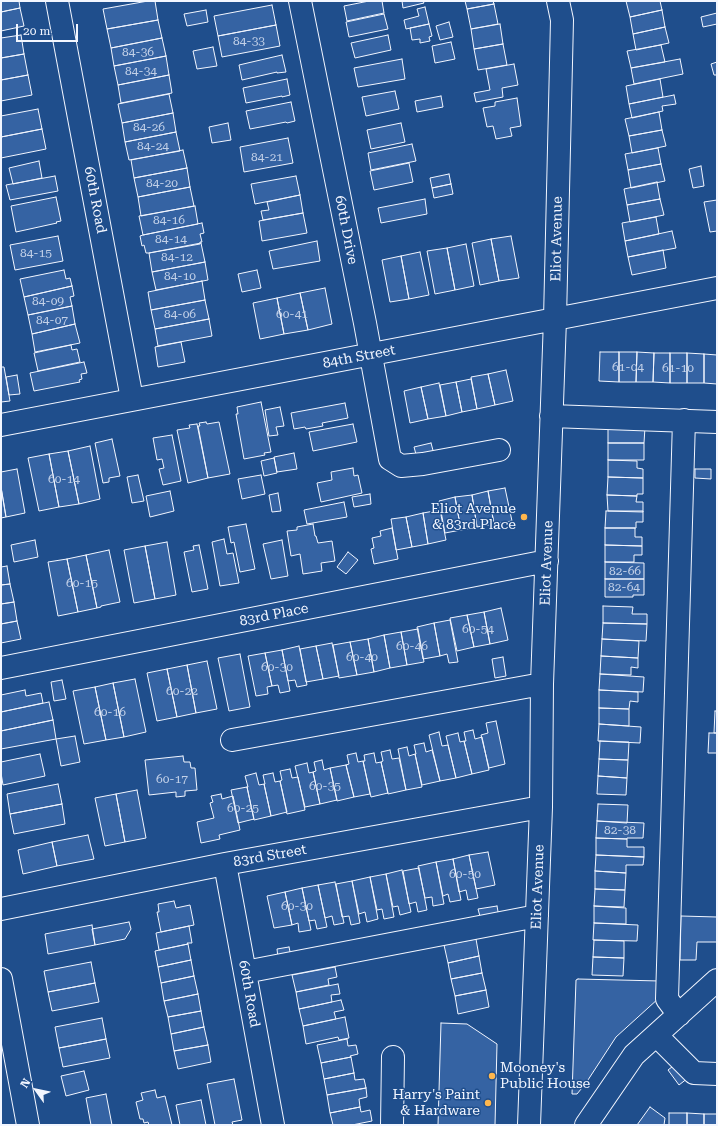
<!DOCTYPE html>
<html>
<head>
<meta charset="utf-8">
<style>
	body { margin:0 }
	#map { position:relative; width:718px; height:1126px; overflow:hidden; background:#1f4e8c; font-family:"Roboto Serif",serif }
	canvas { display:block }
	.frame { position:absolute; inset:0; border:2px solid #f2f6ff; pointer-events:none }
	.north { position:absolute; left:16px; top:1070px; width:40px; height:40px; -webkit-text-stroke:3px #1f4e8c; paint-order:stroke; rotate:303deg; font-size:11px; font-weight:700; line-height:16px; text-align:center; color:#f2f6ff }
	.north::after { content:''; display:block; margin:auto; width:14px; height:18px; background:#f2f6ff; clip-path:polygon(50% 0,100% 100%,50% 72%,0 100%) }
	.scale { position:absolute; left:16px; top:24px; width:62px; height:18px; box-sizing:border-box; border:2px solid #f2f6ff; border-top:0; padding-left:5px; font-size:12px; line-height:14px; white-space:nowrap; color:#f2f6ff; -webkit-text-stroke:3px #1f4e8c; paint-order:stroke }
</style>
</head>
<body>
<div id="map">
<canvas width="718" height="1126"></canvas>
<div class="frame"></div>
<div class="north">N</div>
<div class="scale">20 m</div>
</div>
<script>
const g = document.querySelector('canvas').getContext('2d');
g.lineJoin = 'round';
function paint(path, color) {
  g.fillStyle = color;
  g.fill(path, 'evenodd');
}
function shape(rows) {
  const path = new Path2D();
  for (const r of rows) {
    path.moveTo(r[0], r[1]);
    for (let i = 2; i < r.length; i += 2) path.lineTo(r[i], r[i + 1]);
  }
  return path;
}
function stroke(path, color, width, dash) {
  g.strokeStyle = color;
  g.lineWidth = width;
  g.lineCap = dash ? 'butt' : 'round';
  g.setLineDash(dash || []);
  g.stroke(path);
}
function write(font, color, halo, rows, align = 'center') {
  g.font = font + ' "Roboto Serif",serif';
  g.lineWidth = 3;
  g.setLineDash([]);
  g.textBaseline = 'middle';
  g.strokeStyle = halo;
  g.fillStyle = color;
  for (const [text, x, y, turn = 0] of rows) {
    g.save();
    g.translate(x, y);
    g.rotate((+turn || 0) * Math.PI / 180);
    g.textAlign = isNaN(turn) ? turn : align;
    if (halo) g.strokeText(text, 0, 0);
    g.fillText(text, 0, 0);
    g.restore();
  }
}
const building = shape([
	[1,1,19,1,20,8,1,12,1,1],
	[148,1,155,1,158,20,107,29,103,9,148,1],
	[369,1,382,1,384,13,347,21,344,6,369,1],
	[402,1,423,1,424,3,403,8,402,1],
	[465,1,493,1,494,4,467,9,465,1],
	[626,1,660,1,662,10,630,17,626,1],
	[494,4,498,24,471,29,467,9,494,4],
	[272,5,276,25,218,36,214,16,272,5],
	[425,7,429,24,406,29,404,20,419,16,417,9,425,7],
	[20,8,24,26,1,31,1,12,20,8],
	[206,10,208,22,187,26,184,14,206,10],
	[662,10,665,27,633,34,630,17,662,10],
	[717,13,717,24,703,27,701,17,717,13],
	[384,14,388,29,349,37,346,22,384,14],
	[158,20,162,38,111,48,107,29,158,20],
	[449,22,453,37,440,40,436,26,449,22],
	[429,24,432,36,429,37,430,41,420,43,420,39,412,40,410,28,429,24],
	[500,24,503,44,474,49,471,29,500,24],
	[276,25,280,46,222,57,218,36,276,25],
	[665,27,669,43,636,50,633,34,665,27],
	[21,35,24,54,1,58,1,38,21,35],
	[388,35,391,50,355,58,351,43,388,35],
	[162,38,166,56,114,66,111,48,162,38],
	[451,42,455,59,435,63,432,46,451,42],
	[503,44,507,65,478,70,474,49,503,44],
	[661,45,665,62,631,68,627,51,661,45],
	[213,47,217,66,197,69,193,51,213,47],
	[24,54,28,75,1,80,1,58,24,54],
	[282,55,286,72,277,73,277,72,242,80,239,65,282,55],
	[166,56,169,75,118,85,114,66,166,56],
	[402,59,405,79,358,87,354,68,402,59],
	[680,59,683,74,634,84,631,68,680,59],
	[717,62,717,75,714,75,711,64,717,62],
	[514,64,518,85,502,88,503,97,476,102,474,93,490,90,486,69,514,64],
	[28,75,32,95,1,101,1,80,28,75],
	[169,75,172,93,121,103,118,85,169,75],
	[287,79,290,95,282,97,282,96,246,103,243,88,287,79],
	[660,79,663,97,629,104,626,86,660,79],
	[395,91,399,109,366,116,362,97,395,91],
	[169,94,173,113,122,123,118,104,169,94],
	[674,95,676,104,662,106,663,111,632,118,629,104,674,95],
	[441,96,443,107,417,112,415,101,441,96],
	[517,98,521,126,510,128,512,136,496,139,493,126,487,127,483,108,495,106,495,102,517,98],
	[291,102,295,121,287,123,286,122,250,129,246,111,291,102],
	[38,109,42,129,1,137,1,116,38,109],
	[659,112,662,130,629,136,625,119,659,112],
	[173,113,176,132,125,142,122,123,173,113],
	[228,123,231,140,212,143,209,127,228,123],
	[401,123,405,142,371,149,367,130,401,123],
	[42,129,46,149,1,158,1,137,42,129],
	[662,130,666,146,632,153,629,136,662,130],
	[176,132,180,151,129,160,125,142,176,132],
	[288,138,293,163,244,172,240,147,288,138],
	[412,144,416,161,371,170,368,153,412,144],
	[658,148,661,164,628,170,625,154,658,148],
	[183,150,187,168,134,178,131,160,183,150],
	[39,161,42,178,13,184,9,168,39,161],
	[409,163,413,182,374,190,370,171,409,163],
	[661,164,665,181,631,188,628,170,661,164],
	[701,166,704,186,693,188,689,169,701,166],
	[187,168,190,187,138,197,134,178,187,168],
	[449,174,451,184,432,188,430,178,449,174],
	[55,176,58,191,10,200,6,185,55,176],
	[296,176,300,195,255,204,251,184,296,176],
	[657,182,660,199,627,205,624,189,657,182],
	[451,184,453,194,434,198,432,188,451,184],
	[190,187,194,206,141,216,138,197,190,187],
	[300,195,303,213,263,220,261,211,269,210,267,202,300,195],
	[56,197,61,221,56,222,57,223,16,232,11,206,56,197],
	[425,199,427,214,381,223,378,208,425,199],
	[660,199,664,215,630,222,627,205,660,199],
	[717,200,717,231,710,232,704,202,717,200],
	[195,206,198,224,143,235,139,216,195,206],
	[303,213,307,233,262,241,259,221,303,213],
	[656,217,659,234,625,241,622,223,656,217],
	[202,223,204,233,200,234,202,242,200,242,200,244,149,253,146,253,144,245,142,246,140,236,143,235,202,223],
	[672,231,676,248,628,257,625,241,672,231],
	[58,236,63,261,15,270,10,245,58,236],
	[511,236,519,278,499,281,491,239,511,236],
	[491,239,499,281,480,285,472,243,491,239],
	[317,241,320,261,273,269,269,251,317,241],
	[201,243,205,262,152,272,149,253,201,243],
	[466,244,474,286,455,290,447,248,466,244],
	[447,248,455,290,435,294,427,251,447,248],
	[663,250,666,268,632,275,628,257,663,250],
	[420,252,429,295,409,299,401,256,420,252],
	[401,256,409,299,390,302,382,260,401,256],
	[205,262,208,280,156,290,152,272,205,262],
	[64,270,66,279,70,278,72,286,24,297,20,279,64,270],
	[257,270,261,288,242,292,238,274,257,270],
	[202,281,205,300,151,310,148,292,202,281],
	[72,286,74,296,70,297,72,306,28,315,24,297,72,286],
	[325,288,332,324,308,330,300,293,325,288],
	[300,293,308,330,284,334,277,298,300,293],
	[277,298,284,334,260,339,253,303,277,298],
	[205,300,209,319,155,329,151,310,205,300],
	[72,306,75,324,32,334,28,315,72,306],
	[209,319,212,336,158,346,155,329,209,319],
	[75,324,80,343,35,352,32,334,75,324],
	[181,342,185,362,158,367,155,347,181,342],
	[71,345,72,350,77,349,80,362,38,371,34,353,71,345],
	[600,352,619,352,619,382,599,381,600,352],
	[619,352,637,352,636,382,619,382,619,352],
	[637,352,654,353,653,382,636,382,637,352],
	[654,353,670,353,670,383,653,382,654,353],
	[670,353,687,353,687,383,670,383,670,353],
	[687,353,704,354,704,383,687,383,687,353],
	[704,354,717,355,717,384,704,383,704,354],
	[84,362,87,373,81,374,82,379,79,380,80,382,34,391,30,373,84,362],
	[1,367,4,367,10,401,1,402,1,367],
	[506,370,513,401,495,405,488,374,506,370],
	[488,374,495,405,477,409,471,377,488,374],
	[17,375,20,394,9,395,6,377,17,375],
	[471,379,477,409,462,412,456,382,471,379],
	[456,382,462,412,446,416,440,385,456,382],
	[439,383,446,416,428,419,421,387,439,383],
	[421,387,428,419,410,423,404,391,421,387],
	[261,402,271,452,264,453,265,455,244,459,236,414,238,414,237,407,261,402],
	[345,403,348,418,322,423,323,426,306,429,305,427,294,429,291,413,345,403],
	[280,407,284,426,276,427,278,435,269,436,265,410,280,407],
	[206,422,207,424,219,422,230,474,208,478,198,426,200,426,199,423,206,422],
	[197,424,208,478,188,483,177,430,190,428,189,425,197,424],
	[353,424,357,442,313,451,309,432,353,424],
	[608,426,645,427,644,443,608,443,608,426],
	[172,435,181,481,163,485,159,469,164,468,162,459,157,460,153,438,172,435],
	[112,439,120,476,109,478,109,482,103,483,95,443,112,439],
	[431,443,434,454,417,458,414,447,431,443],
	[608,443,644,443,644,460,608,460,608,443],
	[90,446,100,499,79,504,68,451,90,446],
	[68,451,79,504,59,507,49,454,68,451],
	[294,453,297,469,277,472,274,457,294,453],
	[49,454,59,507,39,511,28,458,49,454],
	[274,458,277,473,264,476,261,461,274,458],
	[608,460,637,461,637,468,643,469,643,478,608,477,608,460],
	[353,468,354,476,358,475,362,493,321,502,317,483,332,480,331,472,353,468],
	[17,469,25,513,6,517,1,487,1,472,17,469],
	[695,469,711,469,711,479,695,478,695,469],
	[138,475,144,501,132,503,127,477,138,475],
	[261,475,265,494,242,499,238,479,261,475],
	[608,477,643,478,643,494,637,494,637,496,607,495,608,477],
	[1,487,6,517,1,518,1,487],
	[505,488,512,521,494,524,488,491,505,488],
	[170,491,174,511,150,517,146,496,170,491],
	[488,491,494,524,477,527,472,495,488,491],
	[278,493,281,511,272,512,269,495,278,493],
	[370,494,371,504,354,507,352,497,370,494],
	[472,495,477,527,461,530,455,497,472,495],
	[607,495,637,496,636,502,643,502,643,512,608,511,607,495],
	[455,497,461,530,445,533,439,501,455,497],
	[344,502,347,517,307,524,304,510,344,502],
	[440,510,446,540,428,544,423,513,440,510],
	[606,511,643,511,643,522,636,522,636,528,605,528,606,511],
	[423,513,428,544,412,547,406,517,423,513],
	[406,517,412,547,396,550,391,519,406,517],
	[246,524,255,569,240,572,234,542,231,543,228,527,246,524],
	[313,524,315,536,316,536,318,543,332,541,335,561,321,563,322,571,303,574,300,554,291,556,287,531,297,530,297,527,313,524],
	[392,528,398,559,374,564,371,549,374,548,372,538,381,536,380,531,392,528],
	[605,528,635,528,635,537,642,537,642,546,605,545,605,528],
	[224,539,227,554,233,553,239,583,220,586,212,542,224,539],
	[35,540,38,557,14,562,11,545,35,540],
	[282,540,288,576,271,579,263,544,282,540],
	[167,542,176,595,155,599,145,546,167,542],
	[199,545,208,589,192,592,184,552,194,550,193,546,199,545],
	[605,545,642,546,642,555,634,555,634,562,605,562,605,545],
	[145,546,155,599,134,603,124,550,145,546],
	[109,550,120,602,101,606,101,607,97,608,86,555,109,550],
	[348,552,358,560,346,574,337,567,348,552],
	[86,555,97,608,78,612,67,559,86,555],
	[67,559,78,612,58,616,48,562,67,559],
	[605,562,644,563,644,579,605,579,605,562],
	[7,566,10,584,1,585,1,567,7,566],
	[605,579,644,579,644,595,633,595,633,597,605,597,605,579],
	[10,584,14,602,1,604,1,585,10,584],
	[14,602,17,621,1,624,1,604,14,602],
	[603,606,633,607,632,614,647,614,647,624,603,623,603,606],
	[501,608,508,640,490,644,484,612,501,608],
	[484,612,490,644,474,647,467,615,484,612],
	[467,615,474,647,457,651,450,618,467,615],
	[450,620,458,662,449,663,447,654,440,656,434,623,450,620],
	[17,621,21,639,1,643,1,624,17,621],
	[434,623,440,656,423,659,417,627,434,623],
	[603,623,647,624,646,641,602,639,603,623],
	[418,629,424,662,407,665,401,632,418,629],
	[401,632,407,665,390,668,384,635,401,632],
	[384,635,390,668,374,672,368,639,384,635],
	[368,639,374,672,357,675,350,642,368,639],
	[602,639,639,641,638,658,601,656,602,639],
	[350,642,357,675,339,678,333,645,350,642],
	[332,643,339,676,323,679,316,646,332,643],
	[299,646,307,685,297,687,295,680,288,681,282,650,299,646],
	[316,646,323,679,306,682,300,649,316,646],
	[282,650,290,691,280,693,278,685,272,686,265,653,282,650],
	[265,653,272,686,267,687,268,694,256,696,248,656,265,653],
	[240,654,250,707,229,711,218,658,240,654],
	[601,656,638,658,638,668,631,667,631,675,600,674,601,656],
	[503,657,506,676,495,678,492,659,503,657],
	[207,661,217,709,196,713,187,665,207,661],
	[187,665,196,713,177,717,167,669,187,665],
	[167,669,177,717,157,721,147,673,167,669],
	[600,674,644,677,643,692,599,690,600,674],
	[135,679,146,732,124,737,113,683,135,679],
	[62,680,66,699,54,701,51,682,62,680],
	[113,683,124,737,106,740,95,687,113,683],
	[95,687,106,740,84,744,73,691,95,687],
	[25,690,26,696,41,693,43,703,1,712,1,695,25,690],
	[599,690,638,692,638,702,630,701,629,709,599,708,599,690],
	[49,702,53,720,1,731,1,712,49,702],
	[599,708,629,709,629,726,599,724,599,708],
	[715,711,717,711,717,733,714,733,715,711],
	[53,720,56,739,1,749,1,731,53,720],
	[496,721,505,764,489,768,481,735,488,733,486,723,496,721],
	[599,724,641,727,640,743,598,741,599,724],
	[473,730,475,739,482,737,489,770,472,774,464,741,466,741,464,732,473,730],
	[439,732,442,746,448,745,456,778,440,781,429,735,439,732],
	[458,733,460,742,464,741,472,774,456,778,446,736,458,733],
	[709,733,717,733,717,753,708,753,709,733],
	[75,736,80,762,61,766,56,739,75,736],
	[600,741,629,742,628,760,599,759,600,741],
	[424,743,426,752,432,750,440,781,422,785,415,754,416,754,414,745,424,743],
	[407,747,409,756,415,754,422,787,406,790,398,749,407,747],
	[390,750,392,759,399,758,406,790,388,794,381,762,383,761,381,752,390,750],
	[356,753,358,762,363,761,370,794,354,797,346,765,349,764,347,755,356,753],
	[374,753,376,763,381,762,388,793,371,797,363,761,365,761,364,755,374,753],
	[40,754,45,776,3,785,1,773,1,762,40,754],
	[183,756,184,762,190,762,191,768,195,768,197,790,185,791,185,796,176,797,176,792,149,795,145,760,183,756],
	[599,759,628,760,627,778,598,776,599,759],
	[322,760,324,770,330,768,337,800,320,804,313,772,316,771,314,762,322,760],
	[307,763,309,773,313,772,320,804,305,807,295,766,307,763],
	[346,765,354,797,337,801,330,768,346,765],
	[290,769,292,778,298,777,305,810,287,814,280,781,282,780,280,771,290,769],
	[256,773,259,785,264,784,271,816,254,820,247,787,248,787,245,776,256,773],
	[273,773,275,782,280,781,287,812,271,816,264,784,265,784,263,775,273,773],
	[598,776,627,778,626,795,597,794,598,776],
	[58,784,62,804,10,814,7,794,58,784],
	[247,787,254,819,238,823,231,790,247,787],
	[137,790,146,838,125,842,116,794,137,790],
	[116,794,125,842,105,846,95,798,116,794],
	[221,794,222,799,233,796,240,830,219,835,220,839,201,843,197,822,214,818,210,803,213,802,211,796,221,794],
	[62,804,65,824,14,834,10,814,62,804],
	[598,804,628,805,627,823,597,821,598,804],
	[597,821,644,823,643,838,627,838,627,839,596,838,597,821],
	[88,835,94,859,57,866,52,842,88,835],
	[596,838,627,839,627,847,644,847,644,857,596,855,596,838],
	[52,842,57,866,23,874,18,850,52,842],
	[488,852,495,885,476,889,469,855,488,852],
	[469,855,478,898,468,900,466,890,459,892,453,859,469,855],
	[596,855,644,857,643,865,626,865,626,873,595,871,596,855],
	[453,859,461,900,450,902,448,894,443,896,436,862,453,859],
	[436,862,444,904,433,906,432,897,425,898,418,866,436,862],
	[419,868,427,910,418,912,416,902,409,904,403,871,419,868],
	[402,870,411,912,400,915,398,906,393,907,386,874,402,870],
	[595,871,626,873,625,890,595,889,595,871],
	[386,874,394,917,384,919,382,909,377,910,370,877,386,874],
	[370,877,378,919,367,922,365,912,359,914,352,881,370,877],
	[352,881,360,923,351,925,349,916,342,917,336,884,352,881],
	[335,882,344,923,334,925,332,916,325,918,318,885,335,882],
	[318,885,327,927,317,929,315,920,309,921,302,888,318,885],
	[302,888,311,930,299,932,298,923,292,925,285,892,302,888],
	[595,889,625,890,624,907,594,906,595,889],
	[285,892,292,925,274,928,267,896,285,892],
	[174,901,176,908,190,905,194,925,161,932,157,912,159,912,158,904,174,901],
	[497,906,499,917,481,920,478,909,497,906],
	[594,906,626,908,626,924,594,923,594,906],
	[681,916,717,917,717,942,697,942,696,960,680,960,681,916],
	[129,922,131,929,125,939,95,945,92,929,129,922],
	[594,923,638,925,637,941,593,940,594,923],
	[92,925,95,945,48,954,45,934,92,925],
	[189,926,192,943,187,943,188,944,159,950,156,933,189,926],
	[476,939,479,956,448,963,444,945,476,939],
	[594,940,624,941,624,958,593,957,594,940],
	[188,944,191,960,158,967,155,951,188,944],
	[289,947,291,956,278,958,277,949,289,947],
	[479,956,482,973,451,979,448,963,479,956],
	[593,957,624,958,623,976,592,975,593,957],
	[191,960,194,976,161,983,158,967,191,960],
	[91,962,95,983,48,992,44,971,91,962],
	[335,967,337,977,328,979,329,985,296,992,292,975,335,967],
	[482,973,486,990,455,996,451,979,482,973],
	[194,976,198,994,164,1001,161,983,194,976],
	[578,979,660,981,659,998,616,1037,586,1083,577,1094,572,1094,576,980,578,979],
	[95,983,99,1002,52,1011,48,992,95,983],
	[338,984,340,994,331,995,332,1002,299,1009,296,992,338,984],
	[486,990,489,1007,458,1014,455,996,486,990],
	[198,994,201,1011,168,1017,164,1001,198,994],
	[341,1000,344,1010,334,1012,336,1019,303,1026,299,1009,341,1000],
	[201,1011,204,1027,171,1034,168,1017,201,1011],
	[345,1017,349,1038,339,1040,338,1037,306,1044,303,1026,345,1017],
	[102,1018,106,1039,59,1048,55,1027,102,1018],
	[441,1023,467,1024,497,1044,495,1125,438,1125,441,1023],
	[204,1027,208,1045,174,1051,171,1034,204,1027],
	[106,1039,110,1058,63,1067,59,1048,106,1039],
	[347,1039,348,1046,356,1045,358,1054,350,1056,351,1057,321,1063,317,1045,347,1039],
	[208,1045,211,1062,178,1069,174,1051,208,1045],
	[351,1057,354,1073,324,1079,321,1063,351,1057],
	[677,1063,688,1078,679,1085,668,1070,677,1063],
	[84,1071,89,1090,66,1096,61,1076,84,1071],
	[354,1073,355,1080,364,1079,366,1088,327,1095,324,1079,354,1073],
	[234,1079,242,1120,232,1122,233,1125,215,1125,207,1084,234,1079],
	[366,1088,367,1097,359,1099,360,1107,330,1113,327,1095,366,1088],
	[155,1090,157,1098,165,1096,172,1125,149,1125,148,1122,144,1123,143,1119,140,1119,136,1102,143,1100,141,1093,155,1090],
	[106,1094,112,1125,91,1125,86,1098,106,1094],
	[201,1100,206,1125,180,1125,176,1105,201,1100],
	[360,1107,361,1112,370,1110,372,1121,352,1125,333,1125,330,1113,360,1107],
	[650,1107,665,1118,664,1125,637,1125,650,1107],
	[669,1113,687,1113,687,1125,669,1125,669,1113],
	[687,1113,704,1114,704,1125,687,1125,687,1113],
	[704,1114,717,1114,717,1125,704,1125,704,1114]
]);
paint(building, '#3563a3');
stroke(building, '#f2f6ff', 1);
const minor = shape([
	[57,1,132,399],
	[300,1,365,323,390,459,401,466,423,464,499,450],
	[551,416,717,422],
	[1,425,717,288],
	[1,668,547,561],
	[232,740,542,684],
	[225,864,273,1125],
	[1,909,225,864,541,807],
	[245,972,537,916],
	[1,979,28,1125],
	[679,1015,667,999,684,420],
	[656,1035,694,1073,717,1074],
	[392,1125,393,1057],
	[529,1125,541,807,542,684,555,319,562,20,558,1],
	[586,1125,634,1055,717,980]
]);
stroke(minor, '#f2f6ff', 24);
stroke(minor, '#1f4e8c', 22);
for (const [x, y, r, color] of [
	[524,517,4,"#ffb74d"],
	[492,1076,4,"#ffb74d"],
	[488,1103,4,"#ffb74d"]
]) {
  const dot = new Path2D();
  dot.arc(x, y, r, 0, 2 * Math.PI);
  g.fillStyle = color;
  g.fill(dot);
  stroke(dot, '#1f4e8c', 1.5);
}
write('12px', '#c3d1e8', null, [
	["84-33",249,41],
	["84-36",138,52],
	["84-34",141,71],
	["84-26",149,127],
	["84-24",153,146],
	["84-21",267,157],
	["84-20",162,183],
	["84-16",169,220],
	["84-14",171,239],
	["84-15",36,253],
	["84-12",177,257],
	["84-10",180,276],
	["84-09",48,301],
	["84-06",180,314],
	["60-41",292,314],
	["84-07",52,320],
	["61-04",628,367],
	["61-10",678,368],
	["60-14",64,479],
	["82-66",625,571],
	["60-15",82,583],
	["82-64",624,587],
	["60-54",478,629],
	["60-46",412,646],
	["60-40",362,657],
	["60-30",277,667],
	["60-22",182,691],
	["60-16",110,712],
	["60-17",172,779],
	["60-35",325,786],
	["60-25",243,808],
	["82-38",620,830],
	["60-50",465,874],
	["60-30",297,906]
]);
write('14px', '#f2f6ff', '#1f4e8c', [
	["60th Road",95,200,79],
	["60th Drive",346,230,79],
	["Eliot Avenue",557,239,-89],
	["84th Street",359,357,-11],
	["Eliot Avenue",547,563,-88],
	["83rd Place",274,615,-11],
	["83rd Street",270,856,-10],
	["Eliot Avenue",538,887,-88],
	["60th Road",249,994,80]
]);
write('14px', '#f2f6ff', '#1f4e8c', [
	["Eliot Avenue",516,509],
	["& 83rd Place",516,525],
	["Mooney's",500,1068,"left"],
	["Public House",500,1084,"left"],
	["Harry's Paint",480,1095],
	["& Hardware",480,1111]
], 'right');
</script>
</body>
</html>
